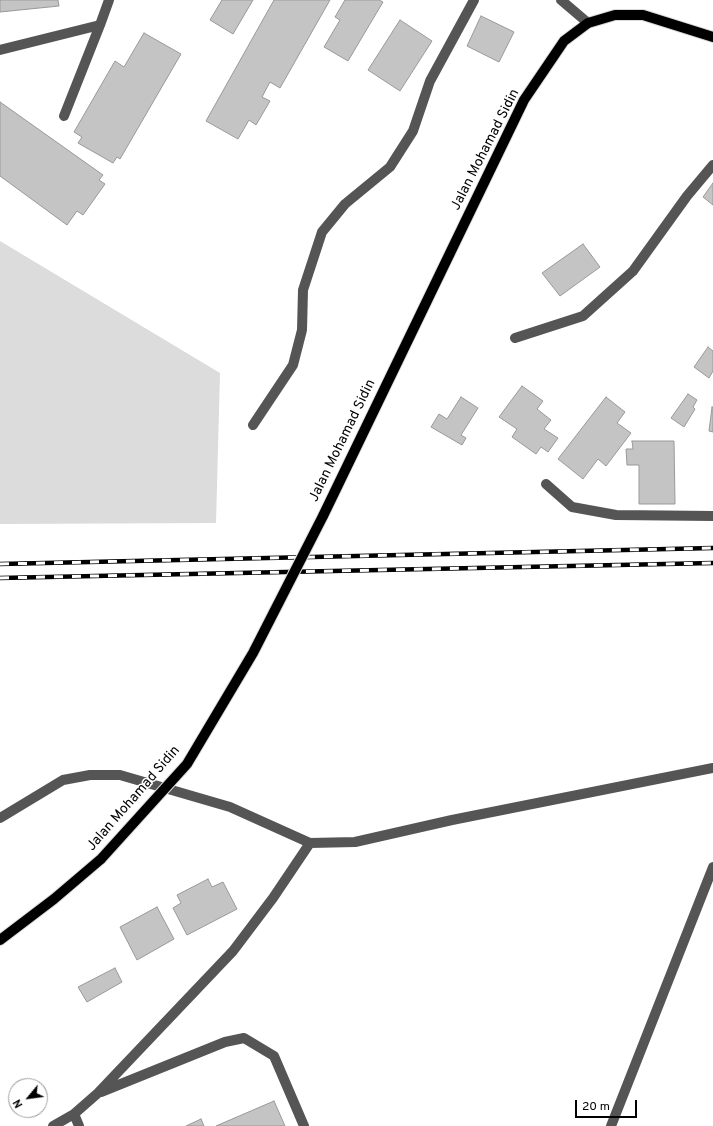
<!DOCTYPE html>
<html>
<head>
<meta charset="utf-8">
<style>
	body { margin:0 }
	#map { position:relative; width:713px; height:1126px; overflow:hidden; background:#fff; font-family:Overpass,sans-serif }
	canvas { display:block }
	.north { position:absolute; left:8px; top:1078px; width:40px; height:40px; box-sizing:border-box; background:#fff; border:1px solid #999; border-radius:50%; rotate:241deg; font-size:11px; font-weight:700; line-height:16px; text-align:center; color:#000 }
	.north::after { content:''; display:block; margin:auto; width:14px; height:18px; background:#000; clip-path:polygon(50% 0,100% 100%,50% 72%,0 100%) }
	.scale { position:absolute; left:575px; top:1100px; width:62px; height:18px; box-sizing:border-box; border:2px solid #000; border-top:0; padding-left:5px; font-size:12px; line-height:14px; white-space:nowrap; color:#000; -webkit-text-stroke:3px #fff; paint-order:stroke }
</style>
</head>
<body>
<div id="map">
<canvas width="713" height="1126"></canvas>
<div class="north">N</div>
<div class="scale">20 m</div>
</div>
<script>
const g = document.querySelector('canvas').getContext('2d');
g.lineJoin = 'round';
function paint(path, color) {
  g.fillStyle = color;
  g.fill(path, 'evenodd');
}
function shape(rows) {
  const path = new Path2D();
  for (const r of rows) {
    path.moveTo(r[0], r[1]);
    for (let i = 2; i < r.length; i += 2) path.lineTo(r[i], r[i + 1]);
  }
  return path;
}
function stroke(path, color, width, dash) {
  g.strokeStyle = color;
  g.lineWidth = width;
  g.lineCap = dash ? 'butt' : 'round';
  g.setLineDash(dash || []);
  g.stroke(path);
}
function write(font, color, halo, rows, align = 'center') {
  g.font = font + ' Overpass,sans-serif';
  g.lineWidth = 3;
  g.setLineDash([]);
  g.textBaseline = 'middle';
  g.strokeStyle = halo;
  g.fillStyle = color;
  for (const [text, x, y, turn = 0] of rows) {
    g.save();
    g.translate(x, y);
    g.rotate((+turn || 0) * Math.PI / 180);
    g.textAlign = isNaN(turn) ? turn : align;
    if (halo) g.strokeText(text, 0, 0);
    g.fillText(text, 0, 0);
    g.restore();
  }
}
paint(shape([
	[0,241,220,373,216,523,0,524]
]), '#dcdcdc');
const building = shape([
	[0,0,58,0,59,6,0,12,0,0],
	[222,0,253,0,233,34,210,20,222,0],
	[274,0,330,0,280,88,270,82,262,97,270,101,256,125,249,120,238,139,206,121,274,0],
	[345,0,379,0,383,2,348,61,324,47,340,20,335,17,345,0],
	[481,16,514,32,499,62,467,46,481,16],
	[400,20,432,41,400,91,368,70,400,20],
	[144,33,181,54,120,159,117,157,113,163,78,143,82,137,74,132,115,61,124,67,144,33],
	[0,102,103,175,99,180,105,184,83,215,77,211,67,225,0,176,0,102],
	[713,183,713,205,703,197,713,183],
	[583,244,600,267,560,296,542,273,583,244],
	[708,347,713,351,713,371,709,378,694,367,708,347],
	[522,386,543,401,537,409,551,420,544,429,558,438,548,452,541,447,536,454,512,437,517,429,499,417,522,386],
	[688,394,697,400,693,407,695,409,684,427,671,418,688,394],
	[461,397,478,408,461,435,466,438,462,445,431,427,439,414,447,419,461,397],
	[606,397,625,412,617,423,631,433,606,466,598,459,583,479,558,459,606,397],
	[712,407,713,407,713,432,709,431,712,407],
	[632,441,674,441,675,504,639,504,639,465,627,465,626,449,633,449,632,441],
	[208,879,212,887,223,882,237,909,187,935,173,908,181,903,177,895,208,879],
	[157,907,174,939,137,960,120,927,157,907],
	[115,968,122,982,87,1002,78,987,115,968],
	[274,1101,285,1126,216,1126,274,1101],
	[201,1119,204,1126,186,1126,201,1119]
]);
paint(building, '#c4c4c4');
stroke(building, '#999', 1);
const major = shape([
	[323,516,524,100,564,41,588,23,615,15,643,15,713,37],
	[0,940,54,899,101,859]
]);
stroke(major, '#dbdbdb', 12);
stroke(shape([
	[561,0,588,23],
	[0,50,100,25,109,0],
	[64,116,100,25],
	[515,338,583,316,633,271,687,196,713,165],
	[253,425,293,365,302,330,303,290,322,232,345,204,390,167,413,131,430,81,474,0],
	[546,484,572,507,616,515,713,516],
	[0,818,63,780,90,775,120,775,230,807,310,843,355,842,452,820,713,768],
	[101,1092,225,1042,244,1038,274,1056,304,1126],
	[74,1114,79,1126],
	[53,1126,74,1114,98,1093,233,951,273,898,310,843],
	[611,1126,713,867]
]), '#555', 10);
stroke(major, '#000', 10);
const rail = shape([
	[0,564,713,548],
	[0,578,713,563]
]);
stroke(rail, '#000', 4.5);
stroke(rail, '#fff', 3, [9]);
const majorBridge = shape([
	[101,859,187,764,253,653,323,516]
]);
stroke(majorBridge, '#dbdbdb', 12, []);
stroke(majorBridge, '#000', 10);
write('14px', '#000', '#fff', [
	["Jalan Mohamad Sidin",486,150,-63],
	["Jalan Mohamad Sidin",343,441,-64],
	["Jalan Mohamad Sidin",134,799,-49]
]);
</script>
</body>
</html>
